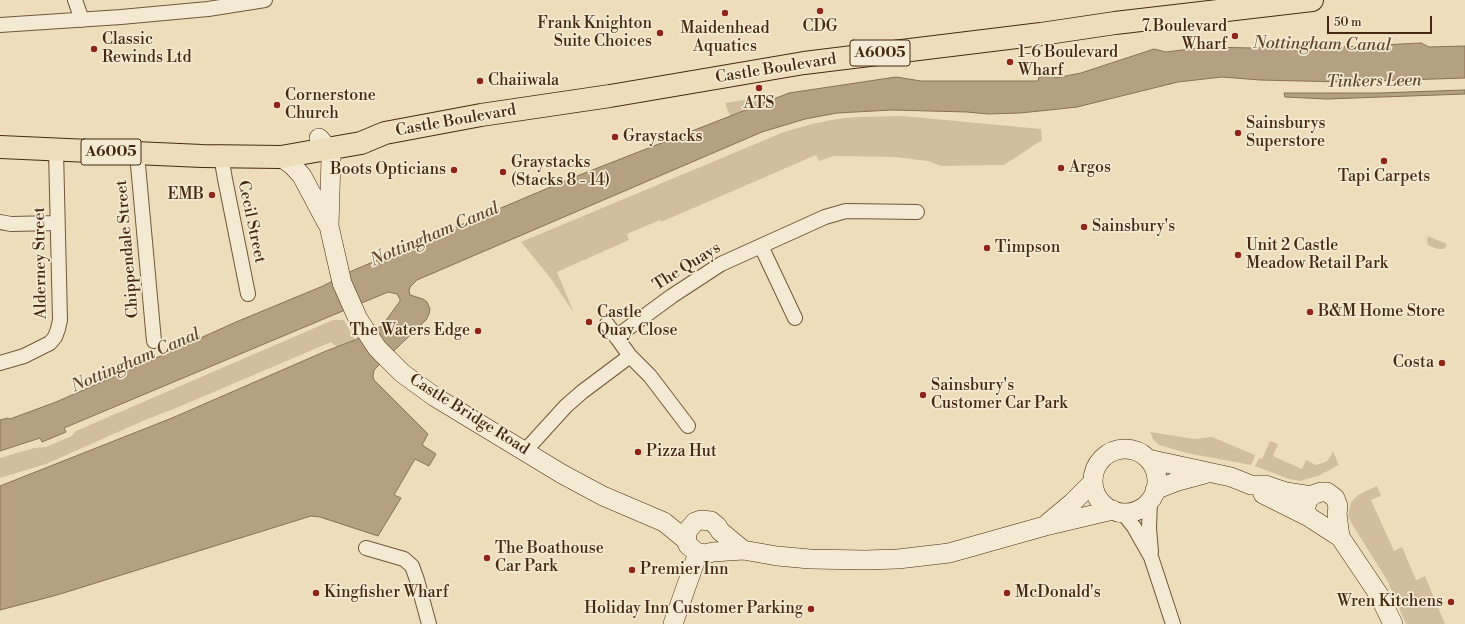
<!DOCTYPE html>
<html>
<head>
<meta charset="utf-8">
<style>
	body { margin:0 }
	#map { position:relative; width:1465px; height:624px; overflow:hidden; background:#edb; font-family:"Libre Bodoni",serif }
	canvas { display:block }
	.scale { position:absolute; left:1327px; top:16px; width:105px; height:18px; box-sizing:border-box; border:2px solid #472913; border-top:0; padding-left:5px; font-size:12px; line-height:14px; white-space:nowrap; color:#472913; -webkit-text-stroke:3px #f4e9d3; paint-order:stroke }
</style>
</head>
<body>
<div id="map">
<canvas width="1465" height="624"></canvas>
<div class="scale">50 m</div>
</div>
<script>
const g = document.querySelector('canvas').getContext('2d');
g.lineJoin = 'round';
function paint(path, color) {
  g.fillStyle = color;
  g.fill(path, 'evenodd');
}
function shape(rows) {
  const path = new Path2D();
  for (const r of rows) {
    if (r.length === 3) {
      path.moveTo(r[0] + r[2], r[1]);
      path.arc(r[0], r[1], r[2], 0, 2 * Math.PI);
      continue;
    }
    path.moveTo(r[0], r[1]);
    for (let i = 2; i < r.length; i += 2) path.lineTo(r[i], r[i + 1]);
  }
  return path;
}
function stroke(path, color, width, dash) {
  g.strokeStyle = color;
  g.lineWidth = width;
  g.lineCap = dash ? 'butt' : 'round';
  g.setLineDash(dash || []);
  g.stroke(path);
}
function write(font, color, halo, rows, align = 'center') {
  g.font = font + ' "Libre Bodoni",serif';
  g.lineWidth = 3.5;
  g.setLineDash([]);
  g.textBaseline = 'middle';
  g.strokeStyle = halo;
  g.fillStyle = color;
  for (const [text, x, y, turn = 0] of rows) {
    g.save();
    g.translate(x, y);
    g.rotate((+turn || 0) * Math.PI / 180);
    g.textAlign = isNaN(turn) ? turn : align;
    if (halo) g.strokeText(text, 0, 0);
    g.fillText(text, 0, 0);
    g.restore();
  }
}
paint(shape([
	[770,96,777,97,730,116,725,103],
	[903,116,1041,129,1042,140,1004,165,941,166,928,161,894,157,834,156,819,161,816,155,661,222,660,220,627,234,629,240,557,272,574,313,549,276,521,242,784,132,812,124,837,119,857,117],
	[1428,236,1447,244,1444,249,1438,249,1428,245,1427,240],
	[333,320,344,320,355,340,337,347,331,342,181,406,145,420,46,464,0,478,0,458,34,448,46,447,72,436,76,431],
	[1150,432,1194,439,1212,437,1255,455,1251,465,1187,453,1159,445,1153,439],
	[1270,441,1278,444,1273,456,1302,469,1306,460,1316,465,1326,462,1329,459,1333,451,1339,465,1318,476,1307,479,1301,481,1289,479,1255,466,1259,458,1262,459],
	[1377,486,1381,496,1371,500,1394,551,1402,547,1416,580,1425,576,1445,624,1406,624,1387,580,1352,524,1348,516,1351,502,1358,495]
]), '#d2be9e');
const water = shape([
	[1421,43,1429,47,1465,46,1465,78,1342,82,1260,80,1222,77,1178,82,1077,107,1059,109,1020,113,988,114,967,112,892,110,837,113,805,119,762,132,417,280,410,287,409,291,410,295,423,299,427,302,430,309,429,314,426,320,378,366,374,370,373,376,374,380,428,434,422,445,436,454,429,466,415,459,394,495,401,498,378,536,320,517,311,516,57,595,0,610,0,486,172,418,326,351,355,340,382,326,400,301,400,299,397,294,388,292,64,428,66,432,42,442,40,438,0,451,0,420,8,418,10,419,56,402,136,367,236,322,323,286,354,270,572,178,789,93,896,77,921,81,1038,81,1039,77,1054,75,1055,78,1081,73,1154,49,1166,52,1206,47,1253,48,1296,46,1342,47,1421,43],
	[1465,90,1465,94,1327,99,1285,97,1284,93,1379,93,1465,90]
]);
paint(water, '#b5a082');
stroke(water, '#897056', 1);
const street = shape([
	[75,0,82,20],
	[0,25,121,17,208,9,265,0],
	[137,154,154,341],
	[221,156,225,179,248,294],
	[0,222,11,224,57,223],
	[761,246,795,318],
	[607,324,630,356,650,376,688,426],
	[616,337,672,296,721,264,825,217,846,211,917,212],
	[0,363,24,356,50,343,55,337,58,329,60,320,56,150],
	[525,451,566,406,582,392,630,356],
	[1150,500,1149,528,1151,552],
	[1123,513,1134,527,1151,557,1173,624],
	[366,548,404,559,412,566,417,580,429,624]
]);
const secondary = shape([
	[319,138,327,147,331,159,329,226,342,283,358,319,377,348,402,373,435,397,562,474,603,496,664,522,686,540],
	[281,157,293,166,302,176,327,223],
	[1125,481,32],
	[1148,459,1231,477,1251,485,1265,485,1286,492,1312,496],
	[1155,490,1178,481,1204,474],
	[1263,494,1309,517,1340,537],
	[1309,517,1306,512,1306,506,1308,500,1312,495,1321,492,1327,492,1335,498,1338,506,1337,514,1340,537,1379,595,1393,624],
	[1048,523,1072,503,1093,482],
	[743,550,720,531,717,526,711,521,701,520,695,522,688,530,686,540,688,545,696,552,705,554,713,552,743,550,777,556,810,559,865,560,898,559,949,553,1045,526,1113,510],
	[673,624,698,553]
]);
const primary = shape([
	[0,147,202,156,281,157,361,143,385,133,481,115,610,96,804,63,1041,34,1115,23,1312,0]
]);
stroke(street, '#71563d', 16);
stroke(secondary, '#472913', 20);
stroke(primary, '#472913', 24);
stroke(street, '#f4e9d3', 14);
stroke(secondary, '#f4e9d3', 19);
stroke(primary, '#edb', 22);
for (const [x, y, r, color] of [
	[820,11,4,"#8f2418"],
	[725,13,4,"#8f2418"],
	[660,33,4,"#8f2418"],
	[1235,36,4,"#8f2418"],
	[94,49,4,"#8f2418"],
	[1010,62,4,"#8f2418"],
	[480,81,4,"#8f2418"],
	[759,88,4,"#8f2418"],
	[277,105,4,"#8f2418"],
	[1238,133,4,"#8f2418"],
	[615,137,4,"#8f2418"],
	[1384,161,4,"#8f2418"],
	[1061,168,4,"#8f2418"],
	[454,170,4,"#8f2418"],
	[503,172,4,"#8f2418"],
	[212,195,4,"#8f2418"],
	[1084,227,4,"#8f2418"],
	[987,248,4,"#8f2418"],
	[1238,255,4,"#8f2418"],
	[1310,312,4,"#8f2418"],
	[589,322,4,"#8f2418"],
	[478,331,4,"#8f2418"],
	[1442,363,4,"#8f2418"],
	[923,395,4,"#8f2418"],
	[638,452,4,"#8f2418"],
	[487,558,4,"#8f2418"],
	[632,570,4,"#8f2418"],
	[316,593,4,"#8f2418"],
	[1007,593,4,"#8f2418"],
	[1451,602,4,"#8f2418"],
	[811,609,4,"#8f2418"]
]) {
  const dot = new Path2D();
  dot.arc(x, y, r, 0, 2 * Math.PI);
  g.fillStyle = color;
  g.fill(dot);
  stroke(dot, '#f4e9d3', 1.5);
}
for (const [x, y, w] of [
	[880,53,60],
	[111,152,60]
]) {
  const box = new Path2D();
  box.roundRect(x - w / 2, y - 13, w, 26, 3);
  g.fillStyle = '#f4e9d3';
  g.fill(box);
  stroke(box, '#472913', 1);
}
write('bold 15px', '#472913', null, [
	["A6005",880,53],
	["A6005",111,152]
]);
write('16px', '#472913', '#f4e9d3', [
	["Frank Knighton",652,24,"right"],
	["Suite Choices",652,42,"right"],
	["CDG",820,27,"center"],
	["7 Boulevard",1227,27,"right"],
	["Wharf",1227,45,"right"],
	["Maidenhead",725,29,"center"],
	["Aquatics",725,47,"center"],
	["Classic",102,40],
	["Rewinds Ltd",102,58],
	["1-6 Boulevard",1018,53],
	["Wharf",1018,71],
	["Chaiiwala",488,81],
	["Cornerstone",285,96],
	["Church",285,114],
	["ATS",759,104,"center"],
	["Sainsburys",1246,124],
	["Superstore",1246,142],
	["Graystacks",623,137],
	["Graystacks",511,163],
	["(Stacks 8 - 14)",511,181],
	["Argos",1069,168],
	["Boots Opticians",446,170,"right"],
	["Tapi Carpets",1384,177,"center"],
	["EMB",204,195,"right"],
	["Sainsbury's",1092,227],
	["Unit 2 Castle",1246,246],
	["Meadow Retail Park",1246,264],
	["Timpson",995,248],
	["B&M Home Store",1318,312],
	["Castle",597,313],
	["Quay Close",597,331],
	["The Waters Edge",470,331,"right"],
	["Costa",1434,363,"right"],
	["Sainsbury's",931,386],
	["Customer Car Park",931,404],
	["Pizza Hut",646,452],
	["The Boathouse",495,549],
	["Car Park",495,567],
	["Premier Inn",640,570],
	["Kingfisher Wharf",324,593],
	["McDonald's",1015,593],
	["Wren Kitchens",1443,602,"right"],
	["Holiday Inn Customer Parking",803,609,"right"]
], 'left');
write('16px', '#472913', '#f4e9d3', [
	["Castle Boulevard",776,69,-9],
	["Castle Boulevard",456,121,-10],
	["Cecil Street",251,222,78],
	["Chippendale Street",128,249,-95],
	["Alderney Street",41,263,-91],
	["The Quays",687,267,-32],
	["Castle Bridge Road",469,415,32]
]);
write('italic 17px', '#62472f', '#f4e9d3', [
	["Nottingham Canal",1322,45,1],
	["Tinkers Leen",1374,82,-1],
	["Nottingham Canal",435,235,-23],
	["Nottingham Canal",136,361,-23]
]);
</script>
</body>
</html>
